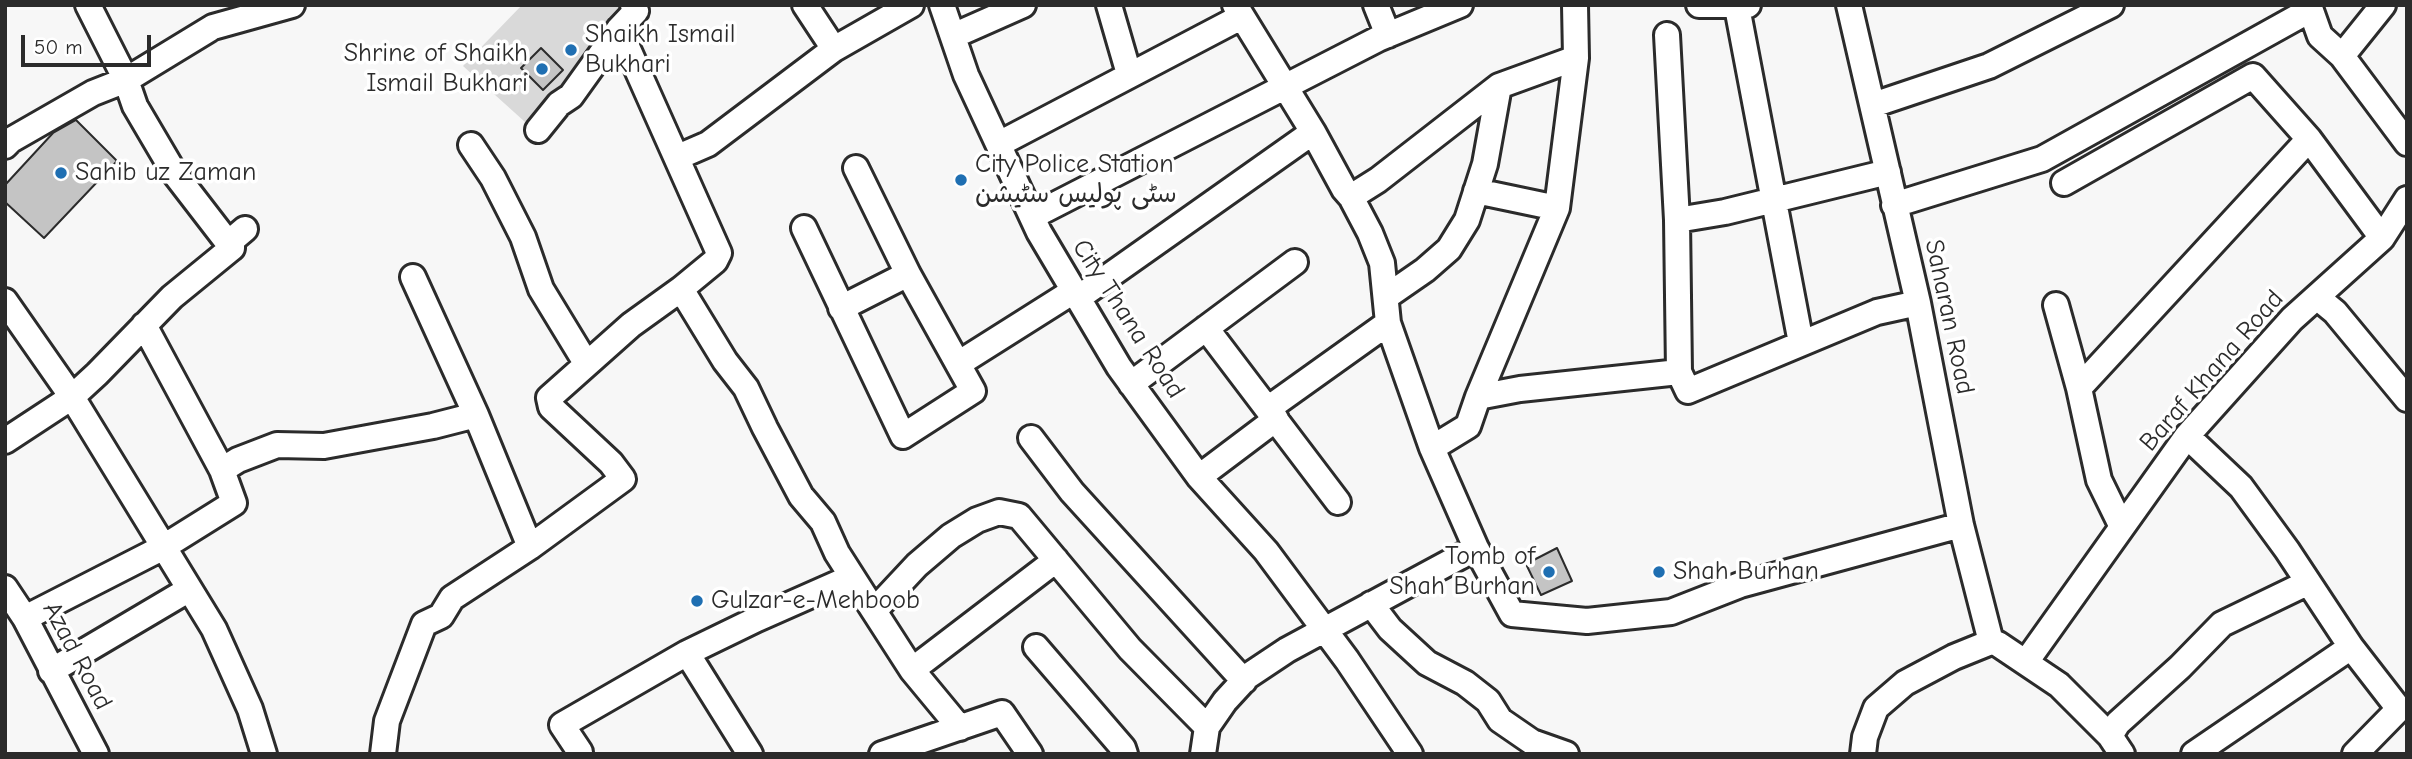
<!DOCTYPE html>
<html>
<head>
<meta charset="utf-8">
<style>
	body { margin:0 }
	#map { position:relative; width:2412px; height:759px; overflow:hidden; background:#f7f7f7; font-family:"Comic Neue",sans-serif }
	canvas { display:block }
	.frame { position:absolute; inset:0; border:7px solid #2b2b2b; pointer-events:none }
	.scale { position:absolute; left:21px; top:35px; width:130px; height:32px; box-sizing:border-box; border:4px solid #2b2b2b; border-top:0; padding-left:9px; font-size:21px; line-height:24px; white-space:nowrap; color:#2b2b2b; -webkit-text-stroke:5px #fff; paint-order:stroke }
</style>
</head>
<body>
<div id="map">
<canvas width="2412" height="759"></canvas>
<div class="frame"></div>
<div class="scale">50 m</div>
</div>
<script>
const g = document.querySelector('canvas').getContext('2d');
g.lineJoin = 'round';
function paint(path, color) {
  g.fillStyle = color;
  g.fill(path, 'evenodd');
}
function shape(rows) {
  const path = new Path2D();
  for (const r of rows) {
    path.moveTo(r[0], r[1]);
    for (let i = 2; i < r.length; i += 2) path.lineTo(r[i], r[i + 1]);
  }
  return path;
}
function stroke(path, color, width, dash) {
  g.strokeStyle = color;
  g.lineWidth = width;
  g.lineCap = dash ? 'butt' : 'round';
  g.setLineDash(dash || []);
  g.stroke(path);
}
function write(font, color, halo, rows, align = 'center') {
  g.font = font + ' "Comic Neue","Playpen Sans Arabic",sans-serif';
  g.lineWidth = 7;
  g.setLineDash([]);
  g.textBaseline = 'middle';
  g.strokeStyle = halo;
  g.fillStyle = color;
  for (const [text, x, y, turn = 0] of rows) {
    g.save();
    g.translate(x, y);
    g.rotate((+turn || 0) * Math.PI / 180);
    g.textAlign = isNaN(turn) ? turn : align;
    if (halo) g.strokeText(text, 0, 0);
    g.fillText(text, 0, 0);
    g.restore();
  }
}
paint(shape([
	[522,5,633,5,571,96,525,122,463,66]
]), '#d9d9d9');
const building = shape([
	[541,48,563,70,543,90,521,68,541,48],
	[76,120,117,161,44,238,5,202,5,185,53,133,76,120],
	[1557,548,1572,581,1541,595,1526,564,1557,548]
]);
paint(building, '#c4c4c4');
stroke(building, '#2b2b2b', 2);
const minor = shape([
	[88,5,126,80,135,106,175,174,232,248],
	[805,5,834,49],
	[942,5,966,75,1039,232,1119,367,1199,477,1266,551,1347,660,1410,754],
	[1109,5,1129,74],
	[1235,5,1313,132,1344,189,1351,197,1370,233,1382,263,1388,323,1432,448,1476,548,1512,614,1587,621,1671,612,1740,585,1961,525],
	[1376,5,1388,35],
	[1699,5,1748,5],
	[1849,5,1918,303,1961,525,1991,642],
	[2309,5,2320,36,2342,56,2407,143],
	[1737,7,1801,343],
	[1667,35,1677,220,1679,372],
	[953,36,1023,5],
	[2342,56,2383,5],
	[1873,105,1989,66,2111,5],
	[538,130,559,104,571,96,619,29,636,11,633,5],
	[999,144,1241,17],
	[471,145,493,178,523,237,541,289,586,363],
	[5,146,11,140,93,93,126,80,213,27,292,5],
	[678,157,708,144,834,49,911,5],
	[2064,183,2253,76,2309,139,2382,238],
	[1476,191,1557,208],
	[1351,197,1378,180,1499,86,1576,58],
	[1894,205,2042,159,2310,10],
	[1033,216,1378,39,1460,5],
	[1677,220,1725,212,1888,172],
	[804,228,903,436,973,391,908,274,856,168],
	[413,277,476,415,530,547],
	[681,289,725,361,746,388,765,428,801,496,823,522,837,553,874,611],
	[1386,297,1425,270,1449,249,1467,220,1485,164,1499,86],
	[1078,298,1313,132],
	[2318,298,2335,312,2407,399],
	[5,301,72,397,214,629,250,709,264,754],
	[2056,305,2079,388,2099,480,2122,527],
	[841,308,908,274],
	[1206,328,1338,502],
	[958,364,1072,292],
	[1131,384,1295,262],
	[2079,388,2309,139],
	[1478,397,1520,389,1679,372,1688,391,1877,312,1918,303],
	[1269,408,1388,323],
	[2187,436,2241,487,2287,550,2351,647,2399,709,2355,754],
	[1031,438,1072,492,1244,681],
	[5,441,72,397,97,374,172,297,232,248,232,240,245,229],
	[1432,448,1468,426,1478,397,1557,208,1576,58,1575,5],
	[222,470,238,460,277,445,324,446,433,426,476,415],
	[1199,477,1276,419],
	[5,588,25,618,96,754],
	[1371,604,1390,629,1427,663,1465,683,1488,701,1500,720,1532,742,1566,754],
	[25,618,162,548,234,503,222,470,144,325],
	[1036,647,1123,748,1125,754],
	[687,653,750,754],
	[2026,662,2187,436,2292,319,2382,238,2407,199],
	[912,670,1056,560],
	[51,671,188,590],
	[960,728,912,670,874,611,917,565,951,536,977,520,999,512,1019,516,1130,649,1207,727],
	[2110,736,2118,723,2180,667,2222,624,2307,583],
	[383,754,387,721,424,624,441,616,452,598,530,547,623,479,611,463,551,407,549,398,631,325,681,289,715,261,719,253,619,29],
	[578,754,580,752,562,725,687,653,757,619,852,577],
	[882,754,1002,713,1030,754],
	[1203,754,1207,727,1225,701,1248,676,1287,650,1476,548],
	[1863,754,1865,737,1876,708,1905,683,1954,657,1991,642,1998,644,2059,685,2110,736,2122,754],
	[2194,754,2351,647]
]);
stroke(minor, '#2b2b2b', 30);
stroke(minor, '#fff', 24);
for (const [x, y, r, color] of [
	[571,50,7,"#1f6fb2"],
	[542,69,7,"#1f6fb2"],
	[61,173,7,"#1f6fb2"],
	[961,180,7,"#1f6fb2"],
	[1549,572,7,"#1f6fb2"],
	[1659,572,7,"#1f6fb2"],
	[697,601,7,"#1f6fb2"]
]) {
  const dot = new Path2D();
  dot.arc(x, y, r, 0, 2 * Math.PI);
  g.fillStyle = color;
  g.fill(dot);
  stroke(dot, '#fff', 2.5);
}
write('26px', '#2b2b2b', '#fff', [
	["Shaikh Ismail",585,35],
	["Bukhari",585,65],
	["Shrine of Shaikh",528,54,"right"],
	["Ismail Bukhari",528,84,"right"],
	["City Police Station",975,165],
	["سٹی پولیس سٹیشن",975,195],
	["Sahib uz Zaman",75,173],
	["Tomb of",1535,557,"right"],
	["Shah Burhan",1535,587,"right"],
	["Shah Burhan",1673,572],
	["Gulzar-e-Mehboob",711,601]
], 'left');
write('26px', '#2b2b2b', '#fff', [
	["Saharan Road",1949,317,78],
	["City Thana Road",1128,319,57],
	["Baraf Khana Road",2212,371,-49],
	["Azad Road",77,656,62]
]);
</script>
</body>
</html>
